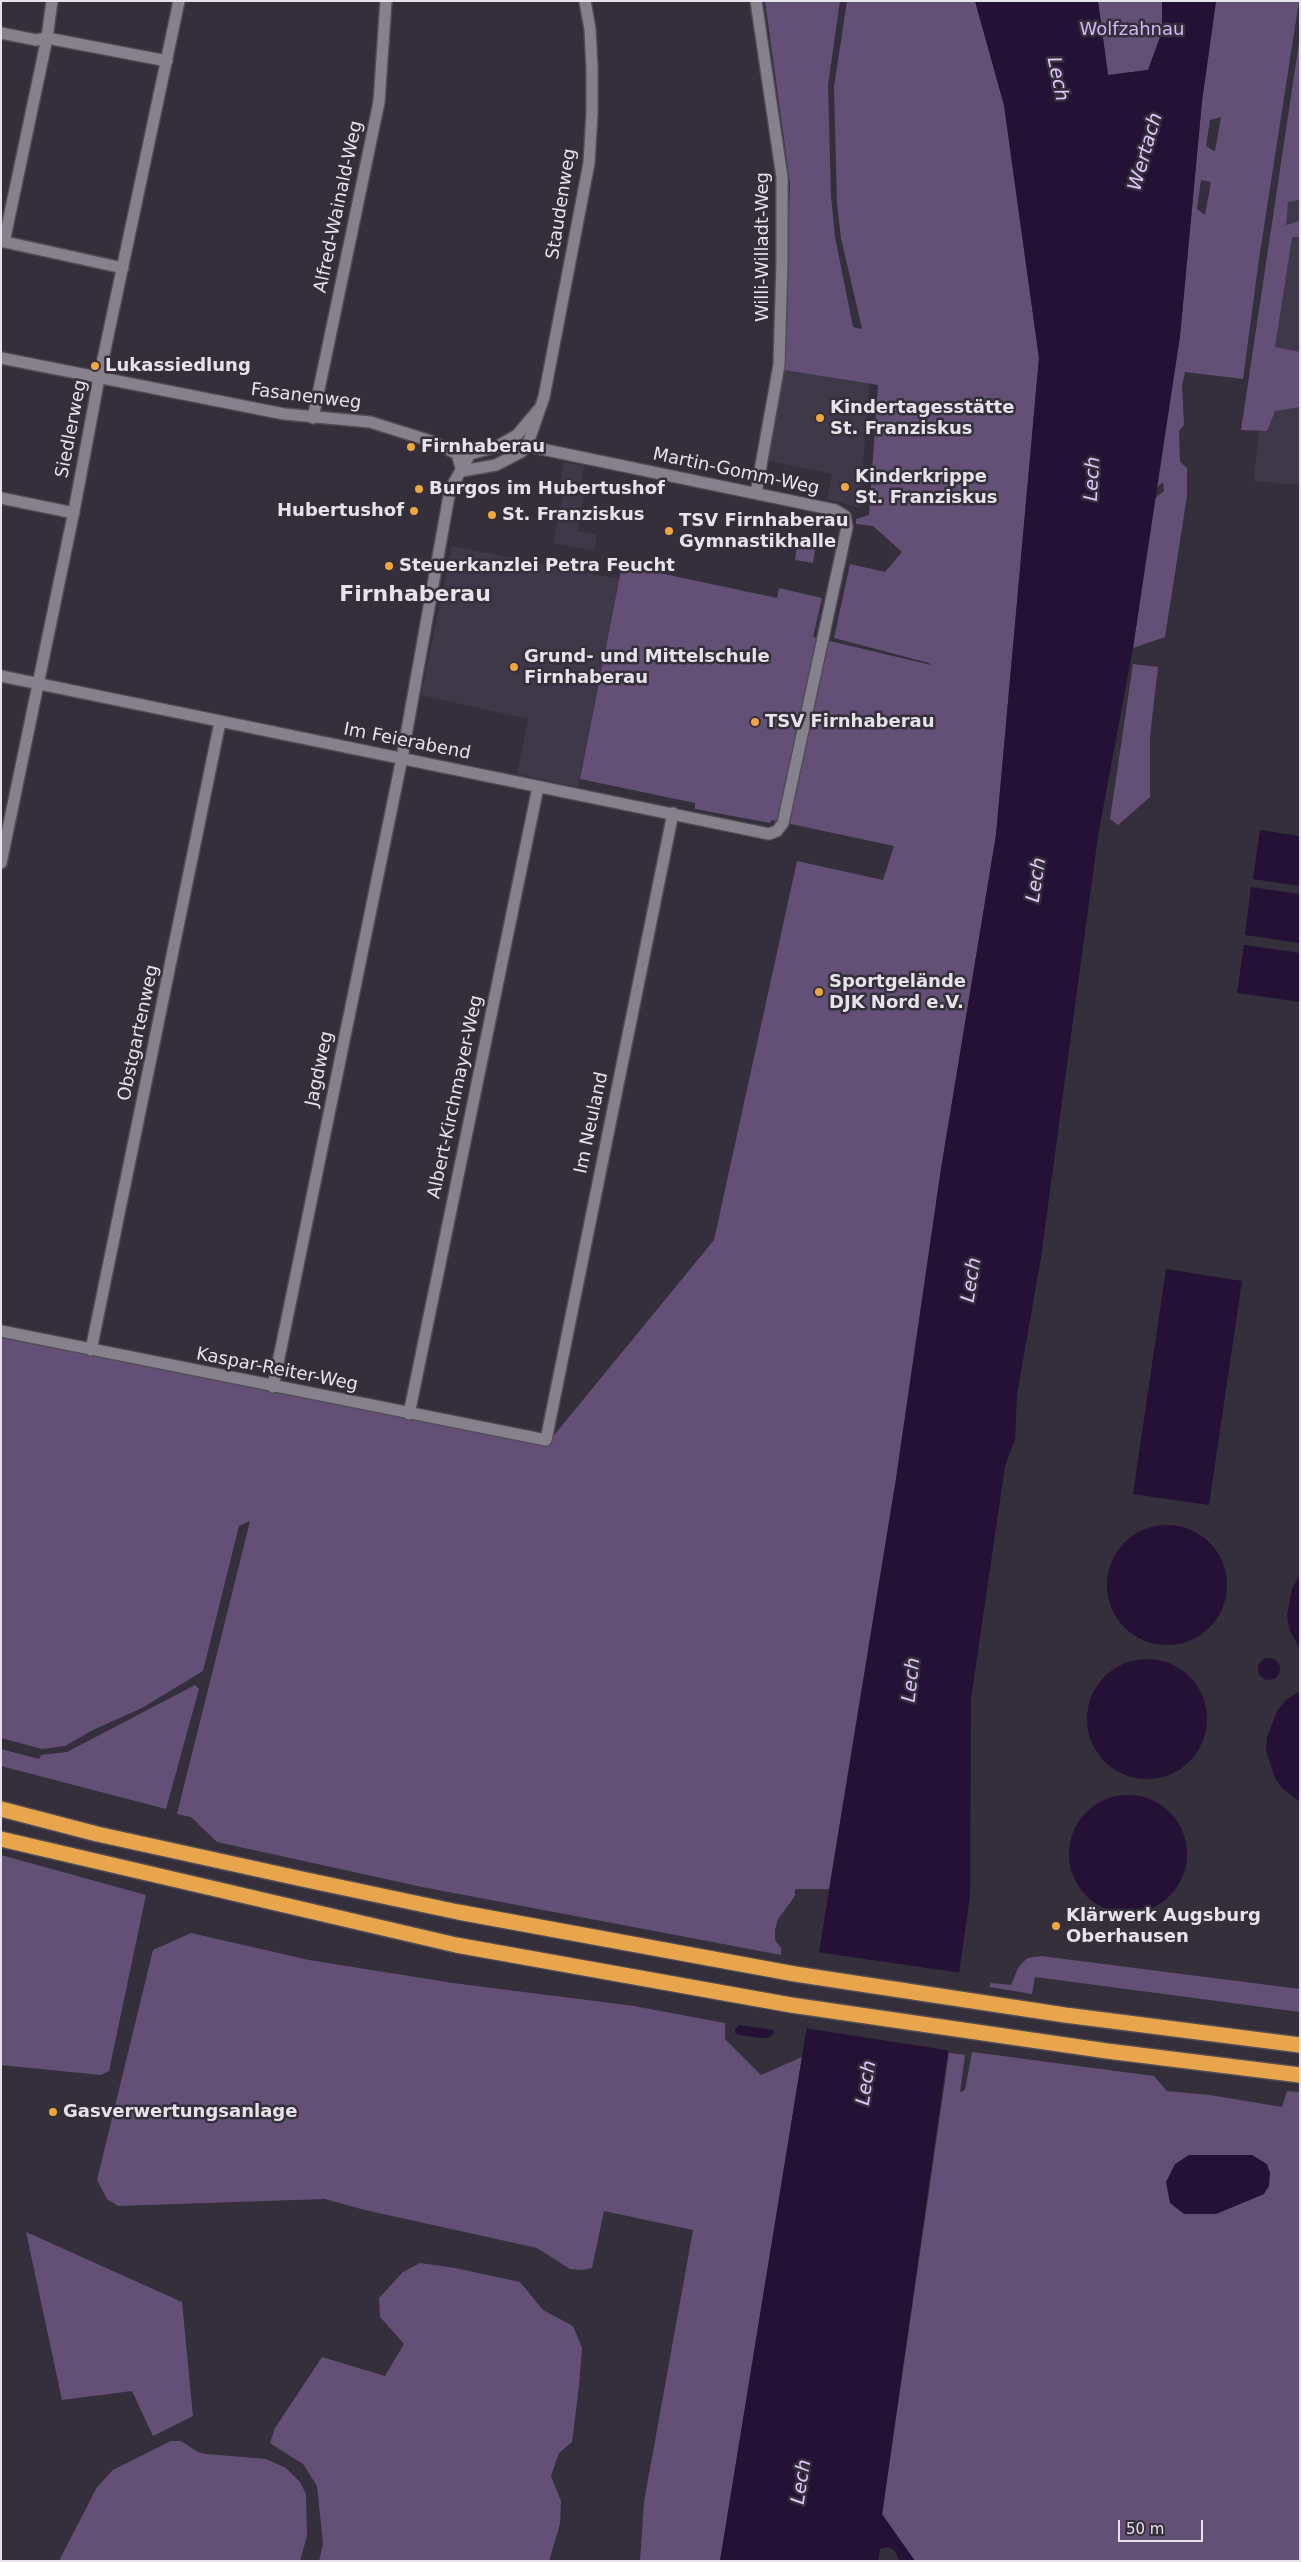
<!DOCTYPE html>
<html>
<head>
<meta charset="utf-8">
<style>
	body { margin:0 }
	#map { position:relative; width:1301px; height:2562px; overflow:hidden; background:#342f3a; font-family:"DejaVu Sans",sans-serif }
	canvas { display:block }
	.frame { position:absolute; inset:0; border:2px solid #e6e3ea; pointer-events:none }
	.scale { position:absolute; left:1118px; top:2520px; width:85px; height:22px; box-sizing:border-box; border:2px solid #e6e3ea; border-top:0; padding-left:6px; font-size:15px; line-height:18px; white-space:nowrap; color:#e6e3ea; -webkit-text-stroke:4px #342f3a; paint-order:stroke }
</style>
</head>
<body>
<div id="map">
<canvas width="1301" height="2562"></canvas>
<div class="frame"></div>
<div class="scale">50 m</div>
</div>
<script>
const g = document.querySelector('canvas').getContext('2d');
g.lineJoin = 'round';
function paint(path, color) {
  g.fillStyle = color;
  g.fill(path, 'evenodd');
}
function shape(rows) {
  const path = new Path2D();
  for (const r of rows) {
    if (r.length === 3) {
      path.moveTo(r[0] + r[2], r[1]);
      path.arc(r[0], r[1], r[2], 0, 2 * Math.PI);
      continue;
    }
    path.moveTo(r[0], r[1]);
    for (let i = 2; i < r.length; i += 2) path.lineTo(r[i], r[i + 1]);
  }
  return path;
}
function stroke(path, color, width, dash) {
  g.strokeStyle = color;
  g.lineWidth = width;
  g.lineCap = dash ? 'butt' : 'round';
  g.setLineDash(dash || []);
  g.stroke(path);
}
function write(font, color, halo, rows, align = 'center') {
  g.font = font + ' "DejaVu Sans",sans-serif';
  g.lineWidth = 5;
  g.setLineDash([]);
  g.textBaseline = 'middle';
  g.strokeStyle = halo;
  g.fillStyle = color;
  for (const [text, x, y, turn = 0] of rows) {
    g.save();
    g.translate(x, y);
    g.rotate((+turn || 0) * Math.PI / 180);
    g.textAlign = isNaN(turn) ? turn : align;
    if (halo) g.strokeText(text, 0, 0);
    g.fillText(text, 0, 0);
    g.restore();
  }
}
paint(shape([
	[1283,185,1300,185,1300,485,1254,481],
	[784,370,869,384,860,508,827,499,832,474,766,460],
	[564,462,584,466,581,484,586,485,577,531,597,535,594,551,553,543,564,491,559,490],
	[452,546,619,579,578,787,517,774,528,719,421,695]
]), '#3f3848');
paint(shape([
	[765,1,840,1,828,85,831,196,835,237,853,327,862,329,841,238,837,203,834,87,847,1,975,1,1004,105,1039,358,996,835,941,1169,896,1479,829,1889,795,1889,795,1896,778,1919,775,1930,775,1940,781,1948,781,1955,422,1887,217,1842,191,1817,177,1814,250,1521,239,1526,203,1671,142,1708,93,1730,65,1746,42,1749,1,1738,1,1338,546,1445,714,1240,797,861,883,880,894,846,772,820,770,823,695,809,695,803,580,779,622,565,777,598,779,588,822,598,813,637,931,665,929,663,834,638,850,564,885,572,902,552,873,526,856,524,856,519,869,515,878,385,784,370,790,183],
	[1098,1,1162,1,1162,32,1148,70,1108,75],
	[1216,1,1299,1,1259,259,1243,379,1185,372,1182,386,1184,425,1179,431,1180,462,1187,468,1187,496,1165,637,1133,648,1154,499,1164,491,1163,482,1156,488,1180,336,1202,101],
	[1221,117,1215,151,1214,151,1206,146,1210,120],
	[1201,180,1211,182,1205,215,1197,209],
	[1300,36,1300,197,1299,200,1288,202,1286,225,1300,221,1300,237,1292,237,1275,347,1300,352,1300,407,1275,411,1267,431,1241,430],
	[798,540,816,543,813,563,795,560],
	[1133,664,1158,667,1150,737,1150,797,1118,825,1110,819],
	[195,1685,199,1689,166,1809,1,1766,1,1749,39,1759,41,1755,67,1752],
	[1,1855,146,1895,109,2071,101,2075,1,2065],
	[191,1933,309,1960,453,1983,634,2006,725,2023,725,2039,761,2075,802,2057,720,2561,640,2561,644,2502,693,2230,604,2211,592,2268,582,2270,570,2269,537,2248,365,2210,325,2199,118,2206,107,2199,97,2180,153,1950],
	[1041,1956,1300,1989,1300,2012,1035,1977,1032,1994,989,1987,991,1983,1011,1985,1018,1968,1023,1962,1028,1958],
	[972,2052,1154,2076,1167,2091,1210,2095,1282,2107,1287,2091,1300,2092,1300,2561,915,2561,882,2515,949,2053,965,2055,960,2092,965,2090],
	[1189,2155,1252,2155,1264,2194,1217,2213,1184,2214],
	[26,2232,182,2302,193,2416,153,2436,132,2391,62,2400],
	[420,2263,455,2268,520,2282,543,2310,573,2326,582,2348,579,2386,572,2442,559,2453,551,2476,561,2501,560,2524,549,2561,319,2561,323,2544,317,2486,303,2464,270,2443,275,2428,322,2357,385,2376,404,2344,380,2317,379,2298,403,2272],
	[171,2441,181,2441,198,2452,206,2454,266,2459,286,2468,300,2482,306,2494,307,2536,300,2561,59,2561,97,2487,113,2470]
]), '#635077');
paint(shape([
	[975,1,1098,1,1108,75,1148,70,1162,32,1162,1,1216,1,1202,101,1180,336,1133,648,1098,836,1041,1257,1017,1395,1015,1439,1005,1466,971,1699,970,1896,882,2514,915,2561,900,2561,894,2550,889,2547,880,2549,878,2561,720,2561,896,1479,941,1169,996,835,1039,358,1004,105],
	[1260,830,1300,836,1300,886,1253,879],
	[1251,887,1300,894,1300,943,1245,935],
	[1244,945,1300,953,1300,1002,1237,993],
	[1166,1269,1242,1281,1209,1505,1133,1494],
	[1167,1585,60],
	[1300,1575,1300,1649,1289,1629,1287,1615,1292,1588],
	[1269,1669,11],
	[1147,1719,60],
	[1300,1691,1300,1802,1283,1789,1275,1778,1266,1751,1267,1737,1277,1711,1286,1700],
	[1128,1854,59],
	[739,2025,773,2030,774,2033,768,2038,762,2038,739,2035,735,2033,735,2030],
	[1189,2155,1252,2155,1267,2164,1270,2173,1269,2186,1264,2194,1216,2214,1184,2214,1170,2203,1166,2182,1175,2164]
]), '#241136');
paint(shape([
	[817,1952,962,1973,952,2051,804,2028]
]), '#342f3a');
const minor = shape([
	[1,33,36,40,47,38,167,61],
	[1,241,123,268],
	[4,242,47,38,52,1],
	[1,358,284,414,370,422,431,441,442,446,457,454,462,471],
	[313,418,379,102,386,1],
	[462,471,496,465,521,452,527,446,544,397,589,163,592,113,592,68,590,29,585,1],
	[756,493,779,365,782,262,782,177,756,1],
	[1,498,74,513],
	[1,676,769,834,777,831,783,823,847,527,845,516,835,510,527,446],
	[1,863,74,511,99,378,179,1],
	[1,1331,546,1440,673,813],
	[91,1350,220,722],
	[273,1387,402,758,450,490,470,454,496,447,517,435,539,409],
	[409,1414,538,787]
]);
const motorway = shape([
	[1,1809,97,1834,302,1879,458,1912,795,1974,1065,2015,1300,2045],
	[1,1839,456,1945,791,2005,1107,2051,1300,2075]
]);
stroke(minor, '#514c55', 14);
stroke(motorway, '#514c55', 18);
stroke(minor, '#87818e', 11);
stroke(motorway, '#e8a54c', 15);
for (const [x, y, r, color] of [
	[95,366,5,"#f0a63e"],
	[820,418,5,"#f0a63e"],
	[411,447,5,"#f0a63e"],
	[845,487,5,"#f0a63e"],
	[419,489,5,"#f0a63e"],
	[414,511,5,"#f0a63e"],
	[492,515,5,"#f0a63e"],
	[669,531,5,"#f0a63e"],
	[389,566,5,"#f0a63e"],
	[514,667,5,"#f0a63e"],
	[755,722,5,"#f0a63e"],
	[819,992,5,"#f0a63e"],
	[1056,1926,5,"#f0a63e"],
	[53,2112,5,"#f0a63e"]
]) {
  const dot = new Path2D();
  dot.arc(x, y, r, 0, 2 * Math.PI);
  g.fillStyle = color;
  g.fill(dot);
  stroke(dot, '#342f3a', 2);
}
write('18px', '#d5b5fa', '#342f3a', [
	["Wolfzahnau",1132,30]
]);
write('18px', '#e6e3ea', '#342f3a', [
	["Staudenweg",562,204,-81],
	["Alfred-Wainald-Weg",339,207,-78],
	["Willi-Willadt-Weg",763,247,-90],
	["Fasanenweg",306,397,7],
	["Siedlerweg",72,429,-79],
	["Martin-Gomm-Weg",736,472,12],
	["Im Feierabend",407,742,11],
	["Obstgartenweg",139,1033,-78],
	["Jagdweg",320,1069,-78],
	["Albert-Kirchmayer-Weg",456,1097,-78],
	["Im Neuland",592,1123,-78],
	["Kaspar-Reiter-Weg",277,1370,11]
]);
write('bold 18px', '#e6e3ea', '#342f3a', [
	["Lukassiedlung",105,366],
	["Kindertagesstätte",830,408],
	["St. Franziskus",830,429],
	["Firnhaberau",421,447],
	["Kinderkrippe",855,477],
	["St. Franziskus",855,498],
	["Burgos im Hubertushof",429,489],
	["Hubertushof",404,511,"right"],
	["St. Franziskus",502,515],
	["TSV Firnhaberau",679,521],
	["Gymnastikhalle",679,542],
	["Steuerkanzlei Petra Feucht",399,566],
	["Grund- und Mittelschule",524,657],
	["Firnhaberau",524,678],
	["TSV Firnhaberau",765,722],
	["Sportgelände",829,982],
	["DJK Nord e.V.",829,1003],
	["Klärwerk Augsburg",1066,1916],
	["Oberhausen",1066,1937],
	["Gasverwertungsanlage",63,2112]
], 'left');
write('italic 19px', '#e0c7ff', '#342f3a', [
	["Lech",1057,79,78],
	["Wertach",1146,152,-74],
	["Lech",1093,479,-87],
	["Lech",1037,880,-81],
	["Lech",972,1280,-81],
	["Lech",912,1680,-84],
	["Lech",867,2083,-81],
	["Lech",802,2482,-81]
]);
write('bold 22px', '#e6e3ea', '#342f3a', [
	["Firnhaberau",415,595]
]);
</script>
</body>
</html>
